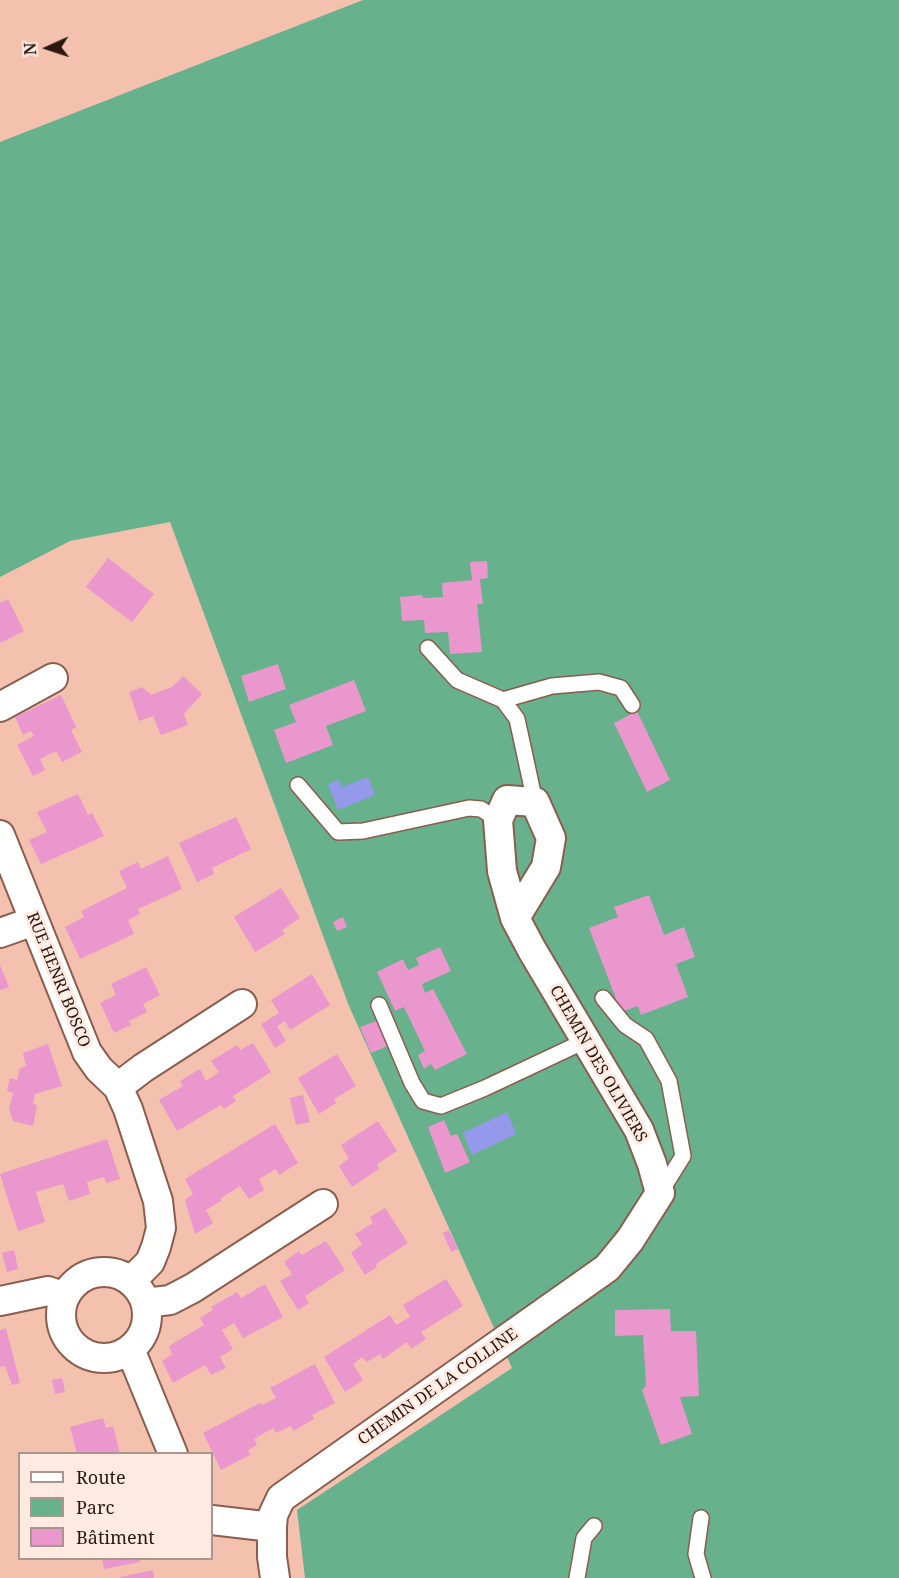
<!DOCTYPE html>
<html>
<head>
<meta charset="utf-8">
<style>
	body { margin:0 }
	#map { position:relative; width:899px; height:1578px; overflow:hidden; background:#f4c1af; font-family:"Noto Serif",serif }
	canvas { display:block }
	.legend { position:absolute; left:18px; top:1452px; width:195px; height:108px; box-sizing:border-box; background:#ffeae2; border:2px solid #a9968e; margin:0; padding:8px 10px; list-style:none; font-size:18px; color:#291710 }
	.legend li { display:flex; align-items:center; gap:12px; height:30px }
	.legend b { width:30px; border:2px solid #a9968e }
	.north { position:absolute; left:18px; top:18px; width:60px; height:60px; -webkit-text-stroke:4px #ffeae2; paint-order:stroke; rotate:267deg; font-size:16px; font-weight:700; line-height:24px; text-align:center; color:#291710 }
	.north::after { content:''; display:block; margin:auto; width:21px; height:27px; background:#291710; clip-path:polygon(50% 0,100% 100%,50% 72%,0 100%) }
</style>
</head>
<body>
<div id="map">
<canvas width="899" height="1578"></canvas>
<ul class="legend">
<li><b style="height:8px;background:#fff"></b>Route</li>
<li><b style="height:16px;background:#67b18c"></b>Parc</li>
<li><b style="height:16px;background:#e997cd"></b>Bâtiment</li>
</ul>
<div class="north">N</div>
</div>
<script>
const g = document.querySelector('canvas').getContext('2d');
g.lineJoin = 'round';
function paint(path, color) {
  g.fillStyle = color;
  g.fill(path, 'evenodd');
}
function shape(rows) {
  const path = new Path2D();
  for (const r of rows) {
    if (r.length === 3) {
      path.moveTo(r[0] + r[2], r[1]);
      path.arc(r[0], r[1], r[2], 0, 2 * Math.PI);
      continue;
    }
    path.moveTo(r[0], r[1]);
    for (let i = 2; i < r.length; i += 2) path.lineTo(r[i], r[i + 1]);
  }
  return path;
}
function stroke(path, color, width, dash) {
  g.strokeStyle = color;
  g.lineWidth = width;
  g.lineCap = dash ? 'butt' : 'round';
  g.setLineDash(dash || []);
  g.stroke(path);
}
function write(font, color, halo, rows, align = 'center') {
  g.font = font + ' "Noto Serif",serif';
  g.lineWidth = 6;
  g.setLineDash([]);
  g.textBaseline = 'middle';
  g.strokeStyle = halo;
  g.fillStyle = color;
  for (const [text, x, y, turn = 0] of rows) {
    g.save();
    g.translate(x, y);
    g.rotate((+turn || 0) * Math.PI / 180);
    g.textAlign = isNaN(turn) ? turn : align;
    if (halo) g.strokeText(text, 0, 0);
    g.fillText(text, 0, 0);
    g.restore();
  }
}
paint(shape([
	[363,0,899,0,899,1578,305,1578,297,1510,512,1368,349,1006,170,522,70,541,0,577,0,142]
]), '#67b18c');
paint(shape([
	[368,777,375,795,338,810,328,784,339,780,342,787],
	[507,1112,516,1134,472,1155,463,1133]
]), '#9499ec');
paint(shape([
	[108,558,154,594,132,622,86,587],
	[487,561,488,578,480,579,483,604,477,604,482,652,450,654,448,632,425,633,424,620,402,621,400,597,422,595,423,598,443,597,442,583,472,580,470,562],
	[8,599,24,631,0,643,0,603],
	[278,664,286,689,249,702,241,676],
	[183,676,202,694,184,714,188,725,161,735,153,716,139,721,129,692,142,687,151,695,172,687],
	[354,680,366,711,326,726,333,745,286,763,274,730,296,722,289,705],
	[61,695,76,727,71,730,82,752,62,762,56,751,40,759,45,770,33,776,17,745,34,736,31,731,23,735,15,717],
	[637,711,670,780,647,792,614,723],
	[78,794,88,815,92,813,104,836,41,864,29,840,47,832,37,812],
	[236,817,251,849,212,868,214,874,197,882,179,843],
	[168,856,182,889,138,909,140,914,128,920,134,934,80,959,65,927,84,917,81,911,127,888,119,871,138,862,141,869],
	[281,888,300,918,282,930,285,934,255,952,234,917],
	[649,895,664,935,684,927,695,957,676,964,688,997,641,1015,638,1006,621,1012,589,928,618,917,614,907],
	[343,917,347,927,337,931,333,922],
	[440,947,451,971,422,984,425,993,433,989,467,1054,435,1070,431,1064,424,1069,418,1055,425,1051,404,1007,395,1011,377,972,403,959,408,970,419,965,416,958],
	[0,965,9,987,0,990],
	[146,967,160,995,143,1004,147,1012,129,1021,131,1025,114,1033,100,1003,116,995,111,984],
	[312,974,330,1005,290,1030,285,1021,277,1026,286,1041,275,1048,261,1024,279,1013,271,1000],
	[379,1020,390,1045,371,1053,360,1027],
	[253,1043,271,1072,233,1096,236,1101,224,1109,221,1105,177,1131,159,1100,183,1086,180,1081,200,1069,206,1081,219,1072,211,1061,237,1045,240,1050],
	[48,1044,62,1086,35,1094,33,1104,37,1105,33,1126,13,1121,9,1109,13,1093,7,1091,10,1078,17,1080,20,1068,26,1066,23,1053],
	[337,1054,356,1086,334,1099,336,1103,319,1114,298,1078],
	[303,1095,310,1122,296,1125,290,1098],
	[444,1120,451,1136,457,1134,470,1162,445,1173,428,1127],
	[378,1121,397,1151,377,1164,379,1169,352,1187,339,1166,349,1158,341,1145],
	[275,1124,298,1163,279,1175,276,1169,259,1179,264,1190,249,1199,240,1186,221,1198,221,1201,206,1210,213,1223,195,1234,185,1200,193,1194,185,1179],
	[107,1139,120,1179,106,1183,104,1177,87,1182,90,1194,69,1201,63,1184,36,1192,45,1222,18,1231,0,1174],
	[385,1208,408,1243,376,1264,377,1267,365,1275,351,1253,362,1244,355,1234,373,1223,370,1217],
	[449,1230,458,1249,451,1252,443,1233],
	[326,1241,345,1270,305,1296,309,1303,298,1310,280,1281,292,1274,284,1262,299,1251,302,1255],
	[14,1250,18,1269,7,1272,2,1253],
	[446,1279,463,1306,421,1332,426,1339,411,1349,407,1342,383,1359,380,1354,367,1362,362,1357,353,1364,363,1380,345,1392,324,1357,390,1315,396,1325,410,1317,403,1305],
	[265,1284,283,1317,243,1338,234,1323,222,1330,233,1349,220,1357,226,1368,211,1375,205,1365,173,1383,162,1361,172,1354,169,1346,204,1325,200,1318,213,1310,211,1307,237,1292,241,1298],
	[670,1309,671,1331,696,1331,699,1396,680,1397,692,1434,661,1445,642,1390,646,1386,643,1335,615,1336,615,1310],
	[6,1328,20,1383,12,1385,5,1366,0,1367,0,1330],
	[315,1364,335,1403,312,1415,314,1419,293,1431,291,1426,276,1433,273,1428,254,1439,257,1445,248,1450,250,1455,221,1470,203,1433,260,1403,262,1405,276,1398,270,1388],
	[62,1378,65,1392,55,1394,52,1380],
	[103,1418,106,1428,113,1426,120,1454,77,1454,70,1427],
	[102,1558,140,1558,140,1562,104,1569],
	[153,1570,154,1578,120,1578,120,1577]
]), '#e997cd');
const lane = shape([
	[428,648,457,680,503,700,517,719,535,802],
	[503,700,552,686,599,682,621,688,632,705],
	[298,785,338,832,363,831,469,808,481,809,498,820],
	[603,998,625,1025,646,1039,669,1081,683,1156,660,1193],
	[379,1005,412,1083,423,1101,441,1106,485,1088,587,1040],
	[701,1518,696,1554,703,1578],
	[577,1578,584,1538,594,1526]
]);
const street = shape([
	[0,707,53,678],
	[0,835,87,1052,99,1069,118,1087,128,1109,158,1201,161,1228,156,1247,150,1262,131,1281],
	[0,933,34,921],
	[118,1087,143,1068,242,1004],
	[104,1315,43],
	[0,1301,48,1291,65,1297],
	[146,1303,170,1300,193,1288,323,1204],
	[130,1349,173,1454],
	[212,1520,272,1527],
	[275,1578,272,1557,272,1527,273,1515,281,1498,607,1268,630,1240,660,1193,652,1164,639,1130,532,950,515,918,502,871,498,820,507,800,535,802,551,838,546,867,515,918]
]);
stroke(lane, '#8a5d4d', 18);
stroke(street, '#8a5d4d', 32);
stroke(lane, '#fff', 15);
stroke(street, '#fff', 28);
write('16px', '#291710', '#ffeae2', [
	["RUE HENRI BOSCO",58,980,68],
	["CHEMIN DES OLIVIERS",598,1064,60],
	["CHEMIN DE LA COLLINE",438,1387,-35]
]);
</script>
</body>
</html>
